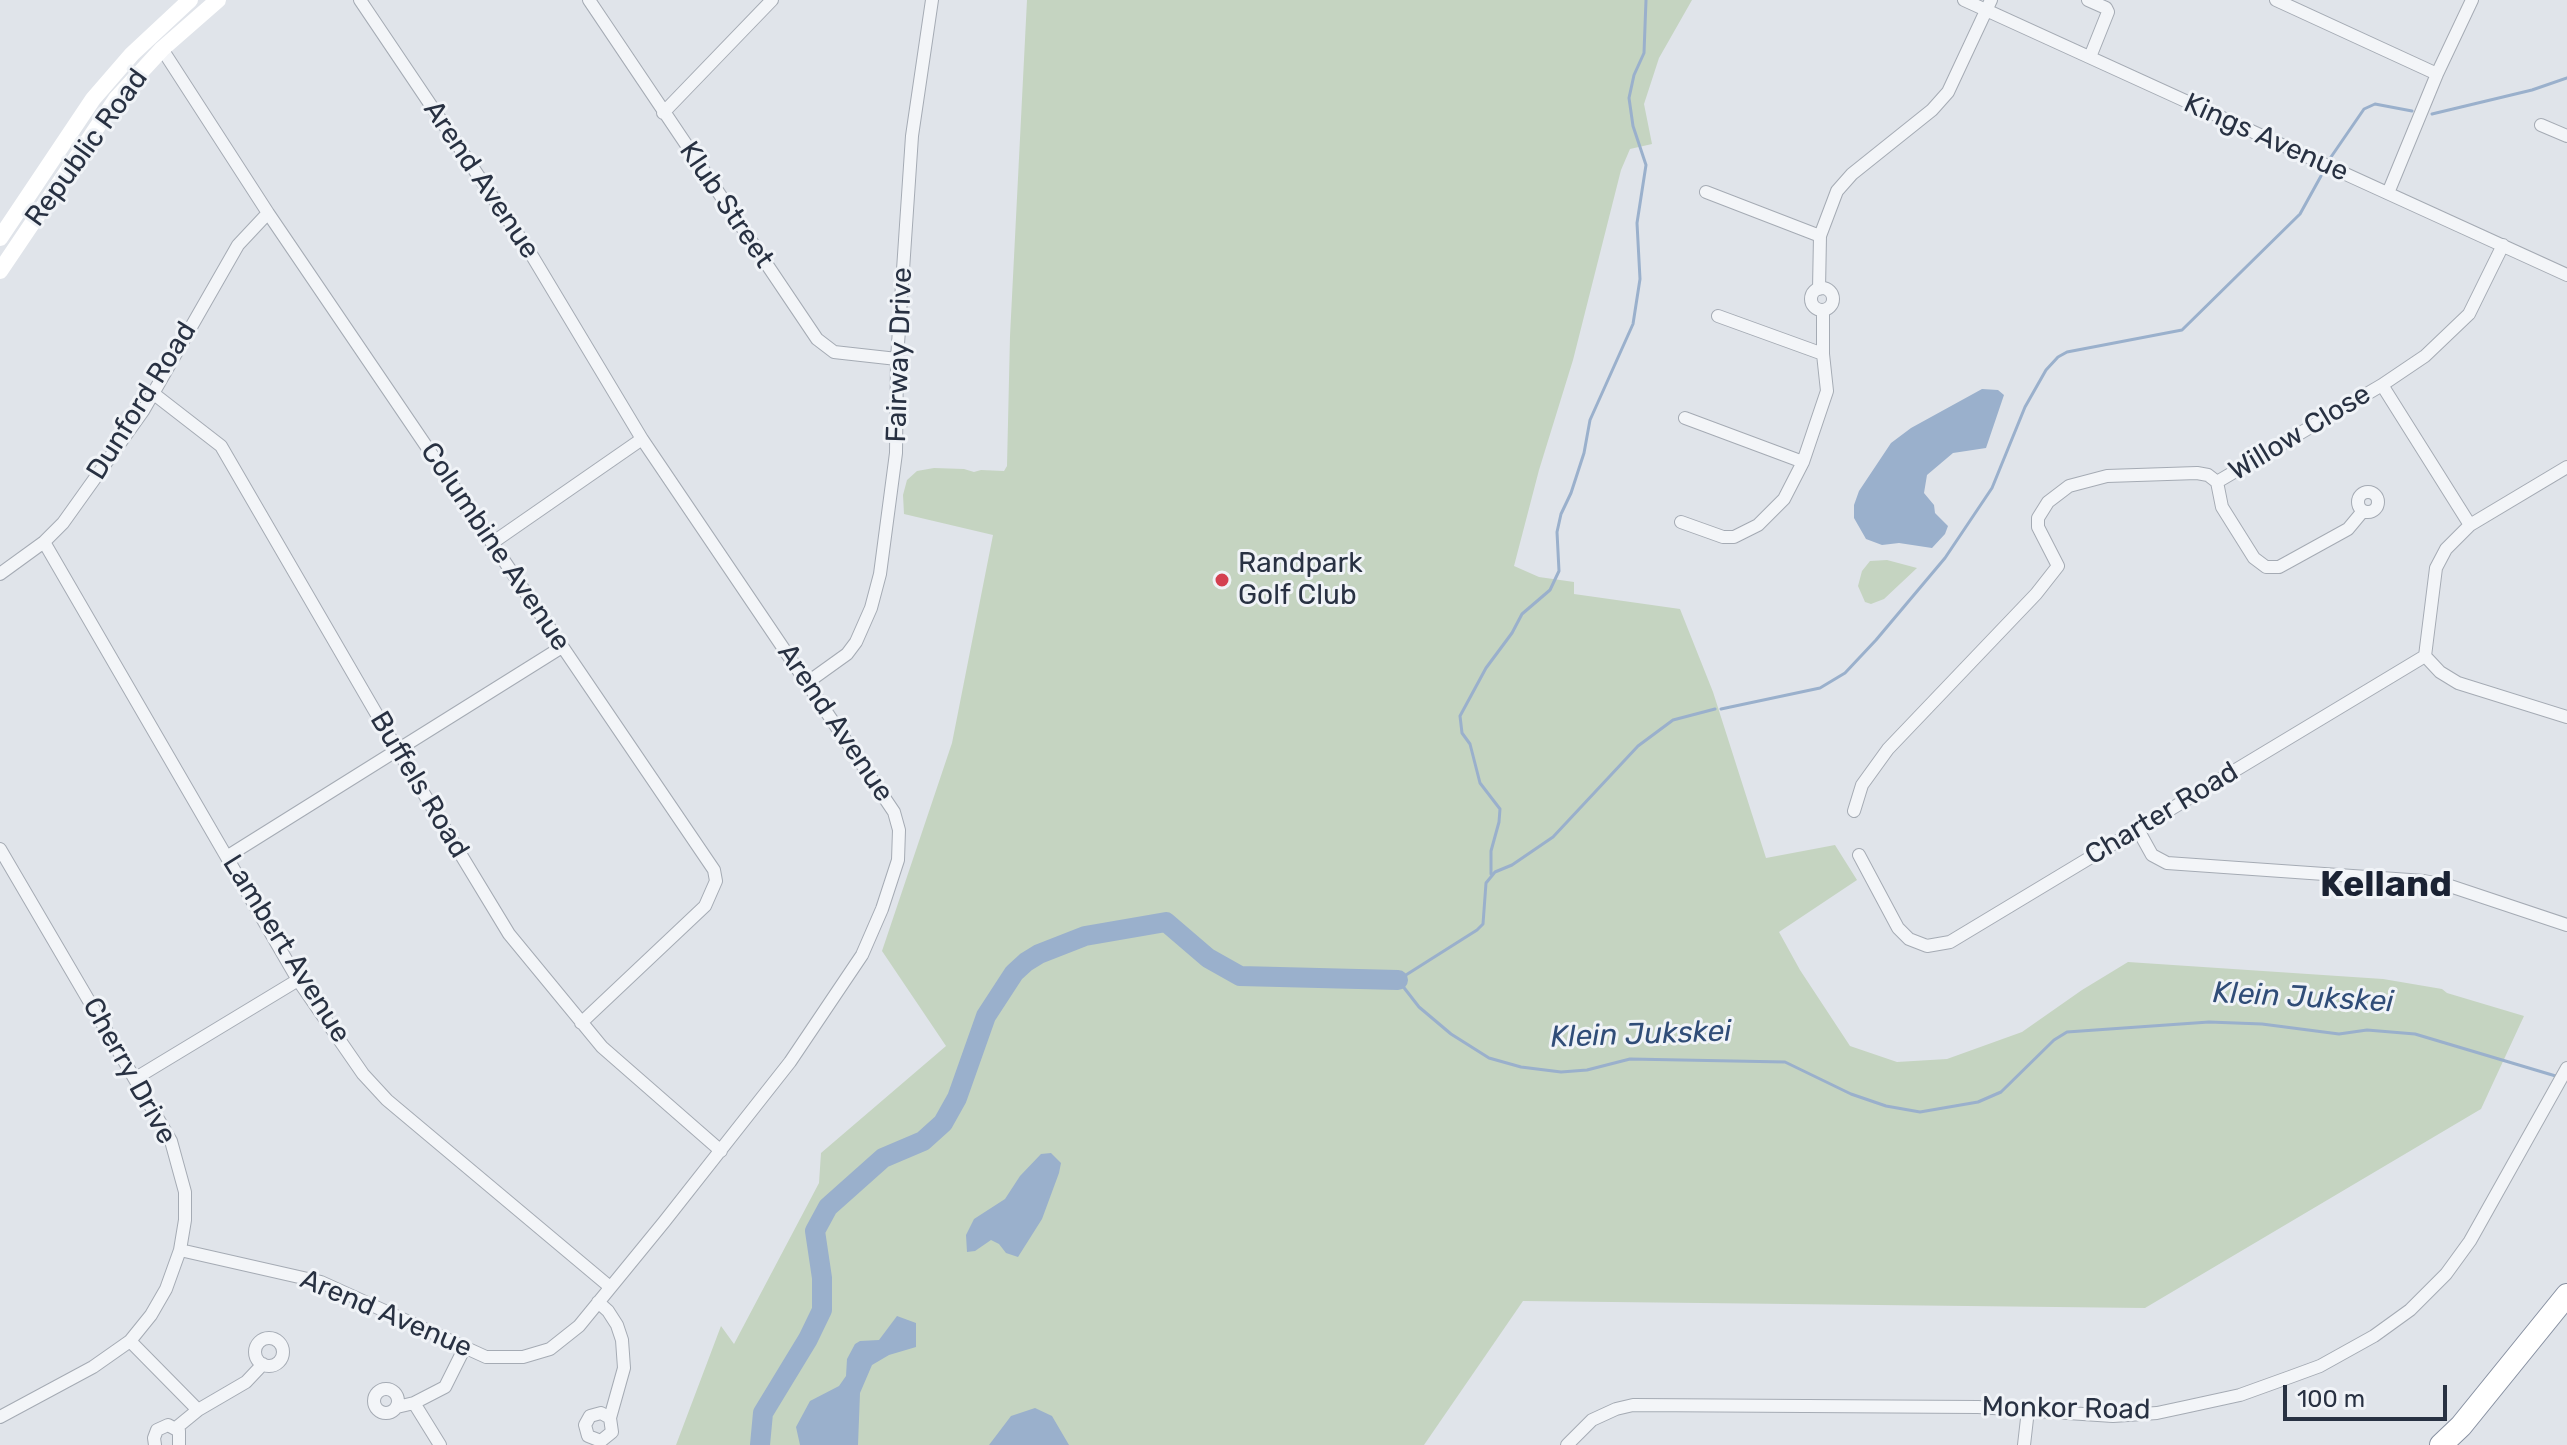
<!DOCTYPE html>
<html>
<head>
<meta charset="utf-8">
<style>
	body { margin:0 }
	#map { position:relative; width:2567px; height:1445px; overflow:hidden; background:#e0e4ea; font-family:Rubik,sans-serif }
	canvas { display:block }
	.scale { position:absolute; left:2283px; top:1385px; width:164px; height:36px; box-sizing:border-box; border:4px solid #283142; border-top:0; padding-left:10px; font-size:24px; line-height:28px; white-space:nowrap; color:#283142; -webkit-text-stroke:6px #f0f3f7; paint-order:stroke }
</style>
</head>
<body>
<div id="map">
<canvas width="2567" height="1445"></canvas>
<div class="scale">100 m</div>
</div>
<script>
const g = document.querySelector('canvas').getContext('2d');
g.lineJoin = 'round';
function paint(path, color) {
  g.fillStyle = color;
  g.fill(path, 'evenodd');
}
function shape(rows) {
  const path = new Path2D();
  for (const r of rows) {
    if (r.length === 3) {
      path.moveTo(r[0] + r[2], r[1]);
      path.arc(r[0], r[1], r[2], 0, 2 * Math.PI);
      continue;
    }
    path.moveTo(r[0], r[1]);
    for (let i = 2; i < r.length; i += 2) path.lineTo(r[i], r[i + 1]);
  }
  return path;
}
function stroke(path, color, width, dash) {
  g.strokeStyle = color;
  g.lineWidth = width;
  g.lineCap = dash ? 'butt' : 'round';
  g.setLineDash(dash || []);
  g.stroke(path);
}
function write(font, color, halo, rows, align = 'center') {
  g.font = font + ' Rubik,sans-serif';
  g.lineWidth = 6;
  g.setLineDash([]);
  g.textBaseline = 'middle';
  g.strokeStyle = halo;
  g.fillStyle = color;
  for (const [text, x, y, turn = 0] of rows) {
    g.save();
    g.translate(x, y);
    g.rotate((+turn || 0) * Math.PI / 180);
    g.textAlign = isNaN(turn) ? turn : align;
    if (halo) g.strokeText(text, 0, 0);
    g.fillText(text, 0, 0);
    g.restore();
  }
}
paint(shape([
	[1027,0,1692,0,1659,58,1644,104,1652,144,1630,149,1621,170,1573,360,1539,470,1514,566,1539,577,1574,582,1574,594,1680,609,1713,692,1766,858,1835,845,1857,880,1779,932,1800,970,1850,1046,1897,1062,1947,1059,2022,1032,2082,990,2128,962,2383,979,2442,989,2447,993,2524,1016,2481,1109,2145,1308,1523,1301,1424,1445,676,1445,721,1326,734,1344,819,1183,821,1153,946,1046,882,951,952,743,993,535,904,514,903,495,907,480,917,471,934,468,964,469,974,472,981,470,1004,471,1007,466,1010,336],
	[1887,560,1917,568,1884,599,1871,604,1865,602,1858,586,1862,571,1870,561]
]), '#c5d4c1');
paint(shape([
	[1982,389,1998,390,2004,395,1986,448,1953,453,1927,475,1924,493,1934,505,1935,513,1948,526,1945,534,1932,548,1899,543,1882,545,1866,539,1854,518,1854,505,1859,491,1891,443,1911,428],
	[1051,1153,1061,1163,1059,1173,1042,1219,1018,1257,1006,1253,999,1244,991,1240,975,1251,967,1252,966,1235,974,1219,1005,1199,1020,1176,1041,1154],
	[897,1316,916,1323,916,1347,889,1355,872,1365,860,1393,858,1445,800,1445,796,1427,810,1401,839,1386,846,1376,847,1359,855,1344,860,1341,879,1340],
	[1035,1408,1052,1416,1069,1445,989,1445,1011,1416]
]), '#9ab0cc');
stroke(shape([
	[2432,114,2532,90,2567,78],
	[2331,157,2364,109,2375,104,2412,111],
	[1715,709,1673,720,1638,746,1553,837,1512,865,1495,872,1486,883,1483,924,1477,930,1398,980,1419,1007,1451,1034,1489,1058,1521,1067,1561,1072,1587,1070,1630,1059,1785,1062,1851,1094,1886,1106,1920,1112,1978,1102,2001,1092,2054,1040,2067,1032,2209,1022,2262,1024,2339,1034,2367,1030,2415,1034,2559,1077],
	[1721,709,1820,688,1845,673,1876,640,1945,558,1992,488,2025,407,2046,370,2058,357,2067,352,2182,330,2300,214,2321,176],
	[1491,874,1491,851,1499,822,1500,809,1480,783,1470,744,1462,733,1460,716,1486,668,1512,633,1522,614,1550,590,1559,571,1557,532,1561,514,1571,493,1584,453,1590,420,1633,324,1640,279,1637,223,1646,165,1633,126,1629,98,1634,75,1644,53,1646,0]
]), '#9ab0cc', 3);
stroke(shape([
	[760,1445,763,1413,808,1339,822,1310,822,1278,815,1231,828,1207,883,1158,923,1141,943,1123,957,1098,986,1016,1014,973,1026,962,1039,954,1085,936,1166,922,1208,958,1240,976,1398,980]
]), '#9ab0cc', 20);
const minor = shape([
	[589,0,817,339,834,352,897,359],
	[1964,0,2567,275],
	[2088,0,2106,8,2108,12,2090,57],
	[2276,0,2437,74],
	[162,49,268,213,714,870,716,881,705,906,581,1023],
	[663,113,772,0],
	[2541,125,2567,136],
	[1706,192,1820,236],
	[2388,193,2437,74,2472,0],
	[1822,299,11],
	[1819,289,1820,236,1837,191,1852,174,1932,110,1948,92,1991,0],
	[1718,316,1823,354],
	[2382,385,2470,525],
	[154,394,221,446,398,751,509,934,602,1047,721,1151],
	[1685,418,1803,462],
	[2217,482,2382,385,2425,356,2469,314,2503,245],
	[2217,482,2222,507,2254,558,2266,567,2279,567,2290,561,2348,529,2363,511],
	[2368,502,10],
	[1681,522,1723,537,1734,537,1758,525,1784,499,1803,462,1827,391,1823,354,1823,310],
	[44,542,298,980,363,1074,387,1100,610,1287],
	[492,543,642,439],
	[0,574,44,542,63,523,143,411,238,245,268,213],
	[2425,656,2436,568,2446,549,2470,525,2567,467],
	[2425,656,2440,672,2458,683,2567,717],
	[808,682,847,654,856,642,871,608,880,574,896,453,897,359,912,136,932,0],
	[1854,811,1862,785,1888,749,2036,594,2058,566,2038,527,2038,518,2048,502,2069,486,2107,476,2197,473,2208,475,2217,482],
	[2137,828,2152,855,2167,863,2424,881,2450,886,2567,925],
	[0,849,171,1141,185,1192,185,1220,180,1250,166,1289,151,1315,130,1341,93,1367,0,1417],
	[1859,855,1898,928,1909,939,1927,946,1950,942,2425,656],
	[228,856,562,647],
	[136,1078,298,980],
	[180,1250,321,1282,486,1357,523,1357,550,1349,579,1326,664,1222,790,1062,862,955,882,909,898,860,899,830,894,812,642,439,531,254,360,0],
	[598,1302,608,1311,617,1325,622,1340,624,1368,610,1418,612,1432,601,1441,588,1436,585,1425,590,1416,601,1413,610,1418],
	[269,1352,14],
	[130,1341,198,1410,176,1428],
	[386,1401,12],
	[414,1403,440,1445],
	[397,1407,414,1403,445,1387,464,1349],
	[198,1410,246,1382,263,1364],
	[155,1445,154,1438,157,1430,168,1425,179,1431,179,1445],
	[1567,1445,1592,1420,1616,1409,1633,1405,1978,1407,2113,1416,2157,1413,2185,1407,2240,1395,2290,1377,2320,1366,2374,1336,2410,1310,2446,1274,2470,1241,2567,1068],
	[2024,1445,2028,1410]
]);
const motorway = shape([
	[2441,1445,2461,1426,2567,1295]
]);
stroke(minor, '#a5abb4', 14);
stroke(motorway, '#8790a1', 24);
stroke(minor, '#f3f5f8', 12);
stroke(shape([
	[0,238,93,99,132,54,190,0],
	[0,271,116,99,162,49,218,0]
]), '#fff', 16);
stroke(motorway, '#fff', 22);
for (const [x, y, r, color] of [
	[1222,580,8,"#d44050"]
]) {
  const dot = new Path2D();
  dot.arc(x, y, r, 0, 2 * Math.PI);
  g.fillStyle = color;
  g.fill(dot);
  stroke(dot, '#f0f3f7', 3);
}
write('28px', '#283142', '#f0f3f7', [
	["Kings Avenue",2266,138,24],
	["Republic Road",87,148,-54],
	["Arend Avenue",481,180,56],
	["Klub Street",726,205,56],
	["Fairway Drive",900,355,-88],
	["Dunford Road",142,401,-58],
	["Willow Close",2300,433,-31],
	["Columbine Avenue",495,547,56],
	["Arend Avenue",835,723,56],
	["Buffels Road",419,785,59],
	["Charter Road",2162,814,-31],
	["Lambert Avenue",286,949,58],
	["Cherry Drive",129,1071,61],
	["Arend Avenue",386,1314,23],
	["Monkor Road",2066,1409,1]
]);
write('28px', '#283142', '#f0f3f7', [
	["Randpark",1238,564],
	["Golf Club",1238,596]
], 'left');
write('italic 30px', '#304d78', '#f0f3f7', [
	["Klein Jukskei",2303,998,3],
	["Klein Jukskei",1641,1035,-2]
]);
write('bold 36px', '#1a2233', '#f0f3f7', [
	["Kelland",2386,886]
]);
</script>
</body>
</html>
